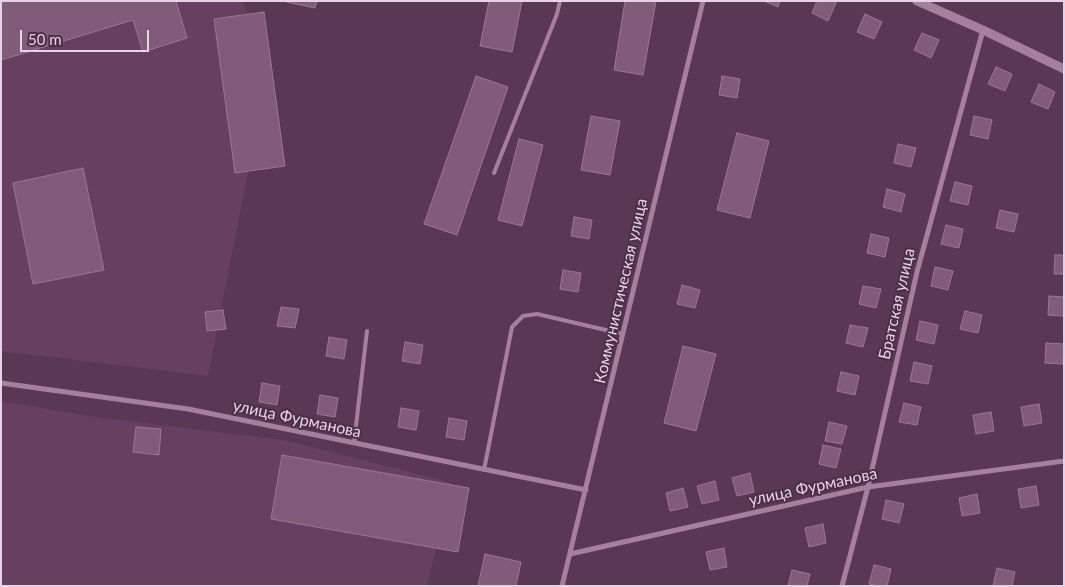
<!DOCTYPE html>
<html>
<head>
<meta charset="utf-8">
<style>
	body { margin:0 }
	#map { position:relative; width:1065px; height:587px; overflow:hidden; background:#5a3855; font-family:Lato,sans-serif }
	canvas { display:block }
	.frame { position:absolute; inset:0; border:2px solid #e8d3e4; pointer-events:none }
	.scale { position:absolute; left:20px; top:30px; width:129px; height:22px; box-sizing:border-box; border:2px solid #e8d3e4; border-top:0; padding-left:6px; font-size:15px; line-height:18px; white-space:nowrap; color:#e8d3e4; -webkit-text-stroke:4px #4f2e4a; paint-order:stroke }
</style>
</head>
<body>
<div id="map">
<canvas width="1065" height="587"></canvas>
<div class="frame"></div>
<div class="scale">50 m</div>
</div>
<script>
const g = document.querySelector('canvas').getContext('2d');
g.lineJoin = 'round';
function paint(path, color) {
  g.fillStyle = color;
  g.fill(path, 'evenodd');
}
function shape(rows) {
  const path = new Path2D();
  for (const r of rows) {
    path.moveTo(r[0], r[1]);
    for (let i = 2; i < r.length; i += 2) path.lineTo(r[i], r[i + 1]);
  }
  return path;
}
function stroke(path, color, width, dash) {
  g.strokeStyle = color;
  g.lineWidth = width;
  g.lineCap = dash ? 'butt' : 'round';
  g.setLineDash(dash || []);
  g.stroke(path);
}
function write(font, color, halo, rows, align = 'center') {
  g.font = font + ' Lato,sans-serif';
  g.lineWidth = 4;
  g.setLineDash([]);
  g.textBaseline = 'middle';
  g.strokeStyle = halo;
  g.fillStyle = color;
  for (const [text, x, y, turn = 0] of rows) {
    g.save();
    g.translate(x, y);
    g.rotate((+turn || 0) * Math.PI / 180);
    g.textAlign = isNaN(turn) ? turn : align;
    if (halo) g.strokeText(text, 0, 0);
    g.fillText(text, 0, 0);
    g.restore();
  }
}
paint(shape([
	[1,1,243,1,269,65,208,376,1,351],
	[1,401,94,417,284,440,452,483,427,586,1,586]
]), '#673f61');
const building = shape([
	[1,1,176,1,187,38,143,52,133,20,1,60,1,1],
	[282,1,317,1,315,8,282,1],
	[489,1,522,1,512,52,480,46,489,1],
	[625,1,656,1,643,75,614,70,625,1],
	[764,1,780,1,778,7,764,1],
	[817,1,831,1,836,3,828,21,812,13,817,1],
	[264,12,285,166,235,173,214,19,264,12],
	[865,14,882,22,874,39,857,32,865,14],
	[922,33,939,40,931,58,914,50,922,33],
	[996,67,1012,74,1005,91,988,84,996,67],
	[476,76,508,87,457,235,424,224,476,76],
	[722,76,740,79,737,98,719,95,722,76],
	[1039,84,1055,92,1048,109,1031,102,1039,84],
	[591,116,620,121,610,175,581,170,591,116],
	[974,116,992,120,988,139,970,135,974,116],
	[737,133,769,141,750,218,717,210,737,133],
	[519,139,543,145,522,226,498,220,519,139],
	[898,144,916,148,911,167,894,163,898,144],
	[83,168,104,270,33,284,13,183,83,168],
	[955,182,972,186,968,205,950,201,955,182],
	[887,189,905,194,901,212,883,207,887,189],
	[1000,210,1018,214,1014,232,996,228,1000,210],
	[574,217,592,220,589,239,571,236,574,217],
	[946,225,963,229,959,248,941,244,946,225],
	[871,234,889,238,885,257,867,253,871,234],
	[1055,255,1064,255,1064,274,1054,274,1055,255],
	[935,267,953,271,948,290,931,286,935,267],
	[563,270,581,273,578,292,560,289,563,270],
	[682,285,700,290,695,308,677,304,682,285],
	[863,286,881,289,876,308,859,304,863,286],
	[1049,296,1064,297,1064,316,1048,315,1049,296],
	[281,307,299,309,295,328,277,326,281,307],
	[223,310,226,329,207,331,205,312,223,310],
	[965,311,982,315,978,333,960,329,965,311],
	[920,321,938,325,934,344,916,340,920,321],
	[850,325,868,328,863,347,846,343,850,325],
	[329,337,347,340,344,359,326,356,329,337],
	[405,342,423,345,420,364,402,361,405,342],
	[1046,343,1064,344,1063,364,1045,363,1046,343],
	[683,346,716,354,696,431,664,423,683,346],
	[914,362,932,366,928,384,910,381,914,362],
	[841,372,859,376,855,395,837,391,841,372],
	[262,383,280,386,277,405,259,402,262,383],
	[320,395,338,398,335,417,317,414,320,395],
	[904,403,921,407,917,425,899,422,904,403],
	[1039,404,1042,423,1024,426,1021,407,1039,404],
	[401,408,419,411,416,430,398,427,401,408],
	[991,412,994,431,976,434,973,415,991,412],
	[449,418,467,421,464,440,446,437,449,418],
	[829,422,847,426,842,444,825,441,829,422],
	[136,427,161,429,159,455,133,452,136,427],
	[823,445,841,449,836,468,819,464,823,445],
	[282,455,469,488,458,552,271,519,282,455],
	[750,473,754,492,737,496,732,478,750,473],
	[715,481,719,500,702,504,697,486,715,481],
	[1036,486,1039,505,1021,508,1018,489,1036,486],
	[683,488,688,507,670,511,666,493,683,488],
	[977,494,980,513,962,516,959,498,977,494],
	[886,500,904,504,899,523,882,519,886,500],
	[823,524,826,543,809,547,805,528,823,524],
	[724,548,727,567,710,570,706,552,724,548],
	[485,554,521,562,516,586,478,586,485,554],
	[874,565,891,569,887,586,879,586,869,584,874,565],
	[997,568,1015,572,1012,586,993,586,997,568],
	[792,570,810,574,807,586,788,586,792,570]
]);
paint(building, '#815c7a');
stroke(building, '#9c7695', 1);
stroke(shape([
	[494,173,557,14,560,1],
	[354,443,367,331],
	[484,470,512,327,523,316,537,314,623,334]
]), '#a5809e', 4);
stroke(shape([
	[1,383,188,409,586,490],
	[570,554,868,487,1064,461],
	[562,586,703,1],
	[842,586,868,487,917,272,983,30]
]), '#a5809e', 5);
stroke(shape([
	[917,1,983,30,1064,69]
]), '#a5809e', 9);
write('16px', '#e8d3e4', '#4f2e4a', [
	["Коммунистическая улица",621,291,-77],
	["Братская улица",897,304,-77],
	["улица Фурманова",297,419,12],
	["улица Фурманова",813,487,-12]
]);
</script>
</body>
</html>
